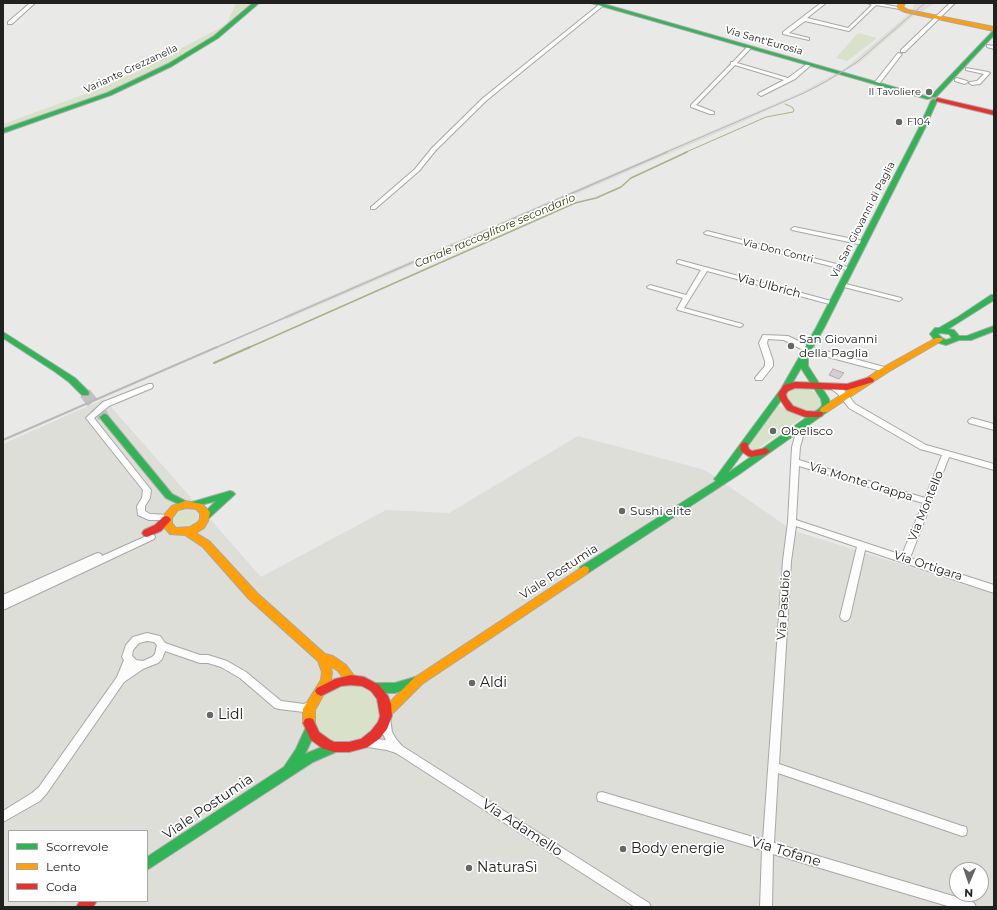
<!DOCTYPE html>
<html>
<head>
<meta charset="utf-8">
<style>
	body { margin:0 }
	#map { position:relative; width:997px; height:910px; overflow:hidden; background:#e9e9e8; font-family:Montserrat,sans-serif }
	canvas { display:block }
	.frame { position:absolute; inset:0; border:4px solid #212120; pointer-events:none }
	.legend { position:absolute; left:8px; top:830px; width:140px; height:72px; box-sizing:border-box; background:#fff; border:1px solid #a6a6a6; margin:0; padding:5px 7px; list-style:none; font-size:12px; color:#212120 }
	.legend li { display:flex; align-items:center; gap:8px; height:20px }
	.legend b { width:20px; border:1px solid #a6a6a6 }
	.north { position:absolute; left:949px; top:862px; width:40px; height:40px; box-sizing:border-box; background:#fff; border:1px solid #a6a6a6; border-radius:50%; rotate:182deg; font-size:11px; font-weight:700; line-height:16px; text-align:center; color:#212120 }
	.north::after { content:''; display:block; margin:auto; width:14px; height:18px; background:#676766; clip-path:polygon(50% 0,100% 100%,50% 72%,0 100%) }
</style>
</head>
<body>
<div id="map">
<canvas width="997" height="910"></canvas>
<div class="frame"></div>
<ul class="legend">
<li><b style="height:5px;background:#30b455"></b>Scorrevole</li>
<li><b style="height:5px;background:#ff9f0a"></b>Lento</li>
<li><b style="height:5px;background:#e5322d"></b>Coda</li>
</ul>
<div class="north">N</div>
</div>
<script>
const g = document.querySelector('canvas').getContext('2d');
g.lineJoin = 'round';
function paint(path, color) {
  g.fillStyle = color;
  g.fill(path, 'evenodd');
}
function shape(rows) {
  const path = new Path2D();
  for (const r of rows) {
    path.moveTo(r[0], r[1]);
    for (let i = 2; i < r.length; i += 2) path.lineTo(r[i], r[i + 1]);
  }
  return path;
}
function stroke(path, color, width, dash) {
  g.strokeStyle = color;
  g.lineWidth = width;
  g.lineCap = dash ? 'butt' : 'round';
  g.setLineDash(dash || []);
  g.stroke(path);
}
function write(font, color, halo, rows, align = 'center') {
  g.font = font + ' Montserrat,sans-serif';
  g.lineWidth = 3.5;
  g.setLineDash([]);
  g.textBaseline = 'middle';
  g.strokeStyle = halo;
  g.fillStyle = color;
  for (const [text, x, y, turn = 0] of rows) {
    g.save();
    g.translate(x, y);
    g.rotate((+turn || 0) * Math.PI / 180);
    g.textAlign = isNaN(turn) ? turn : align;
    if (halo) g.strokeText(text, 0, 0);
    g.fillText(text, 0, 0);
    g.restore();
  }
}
paint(shape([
	[915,3,935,3,920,13,918,12,859,63,818,87,733,126,287,319,284,316,802,92,846,68,912,11],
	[104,399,261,577,386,510,449,513,578,436,705,470,792,530,994,594,994,907,3,907,3,444],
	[9,831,147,831,147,901,9,901],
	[957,870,981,870,981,894,957,894]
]), '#dcded7');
paint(shape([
	[236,3,255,3,213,38,165,66,103,95,3,130,3,124,91,92,142,69,218,29,227,23],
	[858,33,877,38,847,61,836,58],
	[802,388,813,391,821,397,820,408,816,410,806,411,791,406,787,396,788,393,791,390],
	[778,406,784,407,802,418,754,451,751,451,748,448],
	[188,511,196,514,196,519,189,526,179,526,175,522,176,517,181,513],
	[342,686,355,686,370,691,377,698,380,712,375,727,357,740,335,741,319,731,315,720,316,707,324,696]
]), '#d9e1c8');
stroke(shape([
	[684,153,766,117,793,112,794,110,792,107,785,104]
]), '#a6b385', 1);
stroke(shape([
	[248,348,575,203,596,198,621,187,631,178,687,152]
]), '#a6b385', 1.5);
stroke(shape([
	[214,363,250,347]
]), '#a6b385', 2);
const building = shape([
	[833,369,844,373,839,379,829,375,833,369]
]);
paint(building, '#d7ccd5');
stroke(building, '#adacad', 1);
stroke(shape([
	[85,393,104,417]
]), '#c1c1c0', 12, [12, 6]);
const street = shape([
	[30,3,35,3,12,24,8,24,8,22,30,3],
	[821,3,826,3,807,18,848,28,872,5,868,3,878,3,902,8,900,9,876,5,849,31,805,21,789,33,809,38,809,40,783,34,783,32,821,3],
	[950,3,955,3,905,52,901,52,901,50,950,3],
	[600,4,604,5,487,100,436,150,419,171,375,209,371,209,371,207,415,169,432,148,483,98,600,4],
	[987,45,994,46,994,49,987,47,987,45],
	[747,47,751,48,737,63,788,78,807,64,811,65,795,79,761,96,758,94,759,93,784,80,735,65,696,105,714,112,714,114,710,114,691,107,691,105,731,64,731,62,733,62,747,47],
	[898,53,902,54,879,84,875,84,875,82,898,53],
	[966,68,988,72,990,73,980,84,972,85,969,83,970,82,977,81,984,74,966,70,966,68],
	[957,78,967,81,968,82,965,84,955,81,955,79,957,78],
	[794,227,863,241,866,243,863,245,792,230,791,229,794,227],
	[707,231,852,268,853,269,850,271,705,234,704,233,707,231],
	[679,260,835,302,836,303,833,305,707,271,684,308,742,324,743,325,742,326,740,327,678,310,677,309,683,298,648,288,647,287,650,285,686,295,701,270,677,263,677,261,679,260],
	[842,283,901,298,902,299,899,301,840,286,840,284,842,283],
	[763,335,788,336,811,347,888,368,889,370,885,372,805,351,784,340,768,339,767,343,773,361,773,366,762,380,756,380,755,378,765,366,765,361,759,343,763,335],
	[149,384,152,384,153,386,152,388,109,406,94,418,151,490,150,498,145,506,145,511,150,514,170,515,171,517,170,519,167,520,149,520,138,515,137,506,142,498,143,490,86,418,103,402,149,384],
	[830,384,836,384,844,390,855,404,926,445,994,464,994,470,949,457,910,558,994,585,994,593,865,550,850,617,848,620,845,621,842,620,840,617,857,547,796,526,791,561,779,764,962,826,966,827,967,831,966,835,962,836,778,773,774,843,970,901,974,903,976,907,951,907,773,854,772,907,760,907,762,850,602,802,598,801,597,797,598,793,602,792,763,840,783,561,788,522,792,447,798,426,802,423,806,426,800,447,799,460,925,498,942,455,920,449,849,408,838,394,830,388,829,386,830,384],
	[799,466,923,503,902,555,796,520,799,466],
	[972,418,994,424,994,430,969,423,968,421,972,418],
	[151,534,154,535,155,537,154,539,3,610,3,595,95,554,98,553,101,554,102,556,151,534],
	[147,633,160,636,165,643,200,655,208,655,227,661,246,672,281,701,304,704,311,701,315,702,316,705,315,708,304,712,279,709,275,708,240,678,221,667,208,663,200,663,165,651,162,659,158,663,143,669,124,682,47,793,40,801,3,822,3,811,32,793,39,787,117,677,124,660,122,657,126,645,133,637,147,633],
	[147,641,154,642,157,645,155,654,152,657,143,661,136,660,132,656,133,650,139,643,147,641],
	[386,717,390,718,392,732,396,739,402,746,649,903,651,907,635,907,396,753,387,750,361,746,360,743,361,740,365,738,386,740,382,732,381,721,382,718,386,717]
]);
const fast = shape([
	[253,3,259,3,218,38,172,66,111,95,3,133,3,129,107,93,168,64,214,36,253,3],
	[591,3,600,3,932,98,927,99,591,3],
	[994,30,994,35,936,97,932,97,932,95,994,30],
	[934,99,937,101,924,130,824,328,808,356,808,366,829,399,830,405,827,412,738,475,588,573,584,574,580,573,579,570,580,567,716,481,714,479,716,477,781,389,816,328,918,130,931,101,934,99],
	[801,368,821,399,822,405,820,408,728,473,787,392,801,368],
	[991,295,994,295,994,300,948,329,954,330,959,336,967,336,994,326,994,331,971,340,959,340,946,345,936,342,930,334,935,328,939,328,958,317,991,295],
	[940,333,949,334,952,338,946,340,942,338,938,334,940,333],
	[3,332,75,378,88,391,89,393,88,395,82,395,69,382,54,371,3,338,3,332],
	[104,414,107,415,172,494,189,503,230,491,233,492,235,494,233,496,209,518,206,520,203,518,201,516,216,501,193,507,189,505,185,507,166,498,101,419,100,417,104,414],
	[415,677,419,679,421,682,419,685,395,693,375,693,371,691,369,688,371,685,375,683,395,683,415,677],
	[311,724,315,725,317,729,305,754,334,742,338,743,340,747,338,751,313,762,147,870,147,857,284,767,296,749,307,725,311,724]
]);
const slow = shape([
	[899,3,905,3,903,7,908,10,994,27,994,31,905,12,897,8,899,3],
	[936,338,942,338,943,340,888,372,827,412,821,412,820,410,821,408,882,368,936,338],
	[185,501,202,504,210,512,208,521,204,528,196,533,209,541,257,593,325,654,333,656,346,665,355,677,356,680,355,683,351,685,347,683,338,671,330,666,332,672,331,681,315,710,315,723,313,727,309,728,305,727,303,723,303,709,321,680,322,672,318,661,249,599,203,547,185,535,170,534,164,527,162,524,164,515,172,506,185,501],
	[186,508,196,509,200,513,200,519,198,522,190,527,176,528,172,523,172,518,178,510,186,508],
	[584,566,588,567,589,570,588,573,422,684,390,716,386,718,382,716,380,713,382,710,414,678,584,566]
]);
const jam = shape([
	[938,98,994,111,994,115,936,101,936,99,938,98],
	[870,377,874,380,873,382,847,390,795,388,788,391,786,394,787,398,793,406,806,411,822,412,823,414,822,416,819,417,805,417,787,410,779,398,778,394,784,385,795,382,847,384,870,377],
	[744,442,747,443,749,449,752,451,766,448,770,451,766,454,751,457,748,456,741,451,740,445,744,442],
	[166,516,169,517,171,520,161,531,147,537,144,536,142,533,144,530,155,525,163,517,166,516],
	[351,675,364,677,379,685,388,696,391,704,392,716,387,729,379,739,368,747,349,752,334,752,322,748,311,740,303,723,305,719,309,718,313,719,319,732,330,740,334,742,349,742,361,739,371,731,378,722,380,716,377,699,371,691,362,686,351,685,341,686,321,696,317,694,315,691,317,688,335,679,351,675],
	[80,901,97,901,93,907,76,907,80,901]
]);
stroke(street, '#a7a8a6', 2);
stroke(fast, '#a7a8a6', 2);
stroke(slow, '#a7a8a6', 2);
stroke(jam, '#a7a8a6', 2);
paint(street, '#fcfcfc');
paint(fast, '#30b455');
paint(slow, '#ff9f0a');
paint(jam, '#e5322d');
stroke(shape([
	[664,153,804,93,827,81,857,62,925,3]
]), '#b9b9b9', 1);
stroke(shape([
	[215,348,667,152]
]), '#b9b9b9', 1.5);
stroke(shape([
	[3,440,217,347]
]), '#b9b9b9', 2);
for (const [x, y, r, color] of [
	[929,92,4,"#676766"],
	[899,122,4,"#676766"],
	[791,346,4,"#676766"],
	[773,431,4,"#676766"],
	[622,511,4,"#676766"],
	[472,683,4,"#676766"],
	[210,715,4,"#676766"],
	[623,849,4,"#676766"],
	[469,868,4,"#676766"]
]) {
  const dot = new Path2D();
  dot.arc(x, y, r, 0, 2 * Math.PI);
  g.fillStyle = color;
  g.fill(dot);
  stroke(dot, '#fff', 1.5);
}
write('10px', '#212120', '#fff', [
	["Via Sant'Eurosia",764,41,16],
	["Variante Grezzanella",131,69,-25],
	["Via San Giovanni di Paglia",863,220,-63],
	["Via Don Contri",778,251,14]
]);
write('10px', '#212120', '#fff', [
	["Il Tavoliere",921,92],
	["F104",907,122,"left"]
], 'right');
write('italic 11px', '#2a3602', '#fff', [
	["Canale raccoglitore secondario",495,231,-23]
]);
write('12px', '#212120', '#fff', [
	["Via Ulbrich",769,286,15],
	["Via Monte Grappa",861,482,17],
	["Via Montello",926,506,-68],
	["Via Ortigara",928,566,18],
	["Viale Postumia",559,572,-33],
	["Via Pasubio",784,605,-86]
]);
write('12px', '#212120', '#fff', [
	["San Giovanni",799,339],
	["della Paglia",799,353],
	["Obelisco",781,431],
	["Sushi elite",630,511]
], 'left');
write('14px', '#212120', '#fff', [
	["Aldi",480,683],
	["Lidl",218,715],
	["Body energie",631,849],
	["NaturaSì",477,868]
], 'left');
write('14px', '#212120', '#fff', [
	["Viale Postumia",208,807,-34],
	["Via Adamello",522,828,33],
	["Via Tofane",786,852,17]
]);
</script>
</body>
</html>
